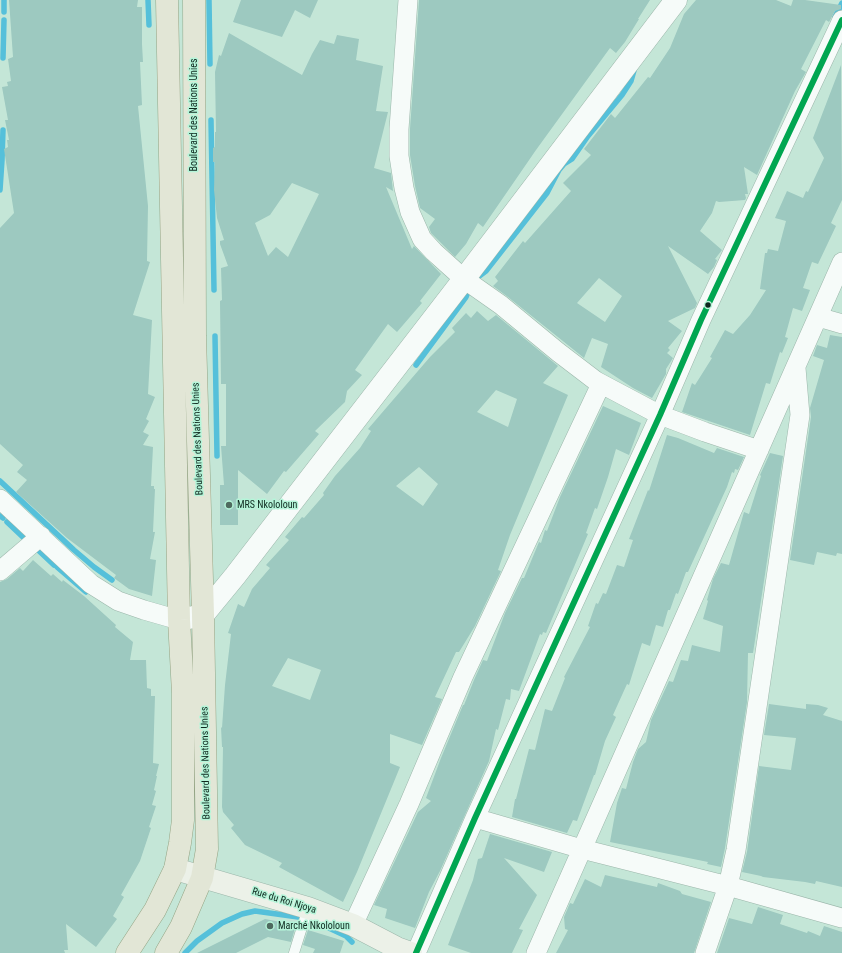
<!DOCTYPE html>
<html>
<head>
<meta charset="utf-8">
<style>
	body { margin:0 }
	canvas { display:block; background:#c4e6d7 }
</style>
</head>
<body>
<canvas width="842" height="953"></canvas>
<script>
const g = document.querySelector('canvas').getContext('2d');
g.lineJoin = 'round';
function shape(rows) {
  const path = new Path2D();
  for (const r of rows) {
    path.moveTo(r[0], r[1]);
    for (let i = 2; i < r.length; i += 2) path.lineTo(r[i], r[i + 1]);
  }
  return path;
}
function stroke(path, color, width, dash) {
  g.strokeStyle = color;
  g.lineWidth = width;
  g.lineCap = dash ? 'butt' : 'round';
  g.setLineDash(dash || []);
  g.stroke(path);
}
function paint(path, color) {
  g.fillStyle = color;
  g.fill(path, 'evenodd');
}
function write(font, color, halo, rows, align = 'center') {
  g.font = font + ' "Roboto Condensed",sans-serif';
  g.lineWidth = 3;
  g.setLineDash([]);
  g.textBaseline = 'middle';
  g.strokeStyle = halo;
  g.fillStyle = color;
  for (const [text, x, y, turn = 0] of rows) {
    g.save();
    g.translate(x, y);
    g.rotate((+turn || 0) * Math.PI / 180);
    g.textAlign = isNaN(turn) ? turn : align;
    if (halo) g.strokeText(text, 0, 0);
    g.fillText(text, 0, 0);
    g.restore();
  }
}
stroke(shape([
	[4,0,4,12],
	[148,0,149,25],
	[209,0,210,64],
	[835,17,842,3],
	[3,58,4,20],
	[211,120,214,290],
	[0,190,2,160,3,130],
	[474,280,486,271,547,193,559,170,564,164,572,159,588,136,622,95,631,81,635,67],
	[215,336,217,456],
	[416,365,466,297,470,287],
	[0,481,74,550,94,567,112,580],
	[0,516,3,518],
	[7,522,25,539],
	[37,549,54,565],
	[57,567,86,592],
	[185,953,197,941,222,923,242,914,255,911,298,917,316,922,346,936,352,942]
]), '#55c0da', 5.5);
paint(shape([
	[9,0,138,0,137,7,142,7,142,44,143,62,140,62,142,105,138,106,148,206,147,261,150,262,133,315,152,320,148,394,155,397,146,419,149,421,143,432,149,435,143,445,153,447,151,486,154,486,154,489,155,489,153,532,155,532,150,559,156,560,152,596,129,589,114,578,116,575,67,538,16,492,27,480,17,472,23,465,0,444,0,228,14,213,4,149,8,147,7,140,9,140,5,120,8,120,2,87,8,86,7,82,11,81,8,59,13,57],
	[241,0,318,0,310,18,295,10,282,37,233,22],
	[419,0,650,0,638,19,639,19,625,42,616,53,610,48,536,150,483,227,478,223,466,244,455,257,431,233,429,227,435,219,420,208,415,186,410,155,410,129],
	[696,0,776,0,791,6,793,0,805,0,841,5,841,9,835,11,829,22,826,20,801,69,806,72,795,91,757,175,744,167,748,194,745,194,746,198,745,200,719,202,716,201,712,213,700,231,722,250,715,259,717,260,714,267,708,274,668,246,697,303,695,308,668,321,682,331,668,348,670,350,667,353,673,358,666,369,666,374,652,398,633,388,601,367,608,344,592,338,584,358,508,297,493,286,498,281,495,277,523,241,525,243,571,191,563,183,591,155,584,149,611,114,615,118,648,77,650,78,670,48,684,14],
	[599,278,622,296,605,322,577,303],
	[229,33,302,75,312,54,320,40,334,44,337,35,359,39,356,60,383,66,376,111,388,112,374,168,391,173,393,191,386,187,412,249,414,246,441,274,420,301,422,303,397,332,388,324,355,370,362,375,347,391,345,402,315,431,319,434,286,472,284,471,267,494,238,470,238,525,220,525,220,485,224,485,221,446,226,446,226,384,221,384,220,301,222,300,221,268,228,266,220,244,220,241,224,240,217,218,214,190,215,162,213,162,213,148,215,147,215,132,216,132,215,72,219,55,221,56],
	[292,183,319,194,288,257,276,247,268,256,255,223,270,215],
	[841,65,842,200,831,223,836,226,818,264,812,262,803,288,810,290,802,311,793,308,785,337,788,338,782,353,780,352,770,384,766,383,750,435,682,412,692,383,695,385,712,358,710,357,725,330,733,334,750,315,766,290,760,289,765,253,767,253,768,249,778,251,786,221,775,218,787,191,803,198,806,191,808,192,824,158,813,138],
	[477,311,488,321,496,315,558,366,543,383,568,395,510,535,498,570,501,571,475,626,459,652,456,652,435,697,442,699,422,745,390,734,390,763,400,767,357,872,343,902,279,867,282,863,245,845,231,828,234,825,223,812,222,807,223,747,222,747,221,727,222,728,225,685,231,634,228,633,238,604,244,607,252,589,270,568,266,565,289,540,285,537,302,517,304,518,324,495,323,493,335,476,360,448,371,431,368,429,430,357,455,332,452,328,466,313,471,318],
	[496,390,517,399,508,427,477,412],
	[419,467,438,484,423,506,396,486],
	[288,658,321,670,310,700,272,686],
	[830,335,842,337,842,554,837,553,836,556,817,552,814,565,790,560,811,417,810,408,824,360,813,356,817,345,827,348],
	[603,406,641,423,629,455,616,449,608,477,597,509,595,508,586,533,588,534,546,633,543,632,542,635,540,634,519,691,511,689,510,700,506,699,498,730,496,729,489,761,440,871,429,892,415,928,385,918,387,909,374,905,418,812,431,801,426,798,441,758,463,705,464,705,474,680,483,660,487,661,505,613,522,578,524,578,539,542,541,543,545,530,547,531,560,497],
	[667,435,678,438,714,453,717,448,744,457,738,470,735,469,734,473,732,472,727,487,688,572,686,572,678,594,676,593,670,610,668,610,663,627,656,625,650,646,642,643,629,685,627,684,613,715,616,717,605,741,595,775,594,775,577,821,573,820,567,833,512,817,515,799,516,799,529,749,535,750,545,709,552,711,565,678,564,677,590,627,588,626,596,603,598,604,603,593,606,594,617,565,624,567,633,540,629,539,648,490,649,491],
	[770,453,783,456,753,653,748,653,747,702,725,848,721,867,707,864,708,862,610,842,617,803,622,788,626,789,633,762,638,749,646,742,651,720,669,681,673,682,681,660,688,661,692,645,720,652,723,626,703,619,708,601,707,600,713,579,721,563,729,565,744,512,749,514,761,476,760,475],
	[33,560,51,576,53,574,62,582,63,580,84,596,116,625,115,627,133,642,130,660,146,660,147,688,151,689,151,696,155,696,153,763,159,764,156,776,157,776,154,790,156,791,152,805,156,806,149,827,151,828,140,861,121,895,124,897,113,916,117,919,96,947,66,924,68,950,64,950,65,953,0,953,0,582,7,579,20,568,23,571],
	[769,704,806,709,806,704,818,705,828,708,823,715,842,721,842,887,816,881,815,884,805,882,763,877,761,876,742,872,747,852,759,766,791,770,796,738,764,735],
	[490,834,552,852,544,872,504,858,537,895,519,929,523,930,512,953,471,953,448,945,473,880,478,859,482,858],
	[605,875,657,887,658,883,680,891,682,894,711,902,694,953,556,953,568,930,565,929,564,917,570,903,573,904,585,879,601,887],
	[758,907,783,915,780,924,807,933,808,931,820,936,824,926,842,932,842,953,717,953,729,918,752,924],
	[265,919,296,925,291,942,268,937,236,953,197,953],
	[308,930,344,941,340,953,313,953,315,949,303,945]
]), '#9dc9c0');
const service = shape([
	[294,953,308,908]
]);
const minor = shape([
	[408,0,399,129,399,156,404,188,410,212,422,239,434,252,464,279,501,305,558,352,596,381,660,415,705,432,759,450],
	[818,317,842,324],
	[0,499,91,584,118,601,144,610,179,620],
	[0,571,41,536],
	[475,818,582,849,728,886,842,918],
	[353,925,409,804,463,677,601,384],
	[416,953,475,818,660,415,701,320,842,20],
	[536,953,842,262],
	[705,953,728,886,736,850,800,415,796,368]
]);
const tertiary = shape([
	[179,620,203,615,235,576,464,279,676,0]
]);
const secondary = shape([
	[175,869,308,908,353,925,397,948,411,953]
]);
const primary = shape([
	[127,953,155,910,175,869,180,843,183,820,183,693,179,620,167,0],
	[166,953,181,927,202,878,207,849,203,615,195,336,194,0]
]);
stroke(service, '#9bb6aa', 11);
stroke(minor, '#9bb6aa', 20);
stroke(tertiary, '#9bb6aa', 23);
stroke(secondary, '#9bb6aa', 23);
stroke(primary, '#94a484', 23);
stroke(service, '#f6fbf9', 10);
stroke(minor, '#f6fbf9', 19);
stroke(tertiary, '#f6fbf9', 22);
stroke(secondary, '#ecf1e8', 22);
stroke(primary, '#e2e6d6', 22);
stroke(shape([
	[416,953,475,818,660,415,701,320,842,20]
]), '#00a651', 6);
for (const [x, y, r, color] of [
	[708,305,3.5,"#0e281e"],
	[229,505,4,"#4e6a5f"],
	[270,926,4,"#4e6a5f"]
]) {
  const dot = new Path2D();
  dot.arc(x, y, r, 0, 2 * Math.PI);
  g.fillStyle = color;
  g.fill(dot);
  stroke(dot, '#b5f5d9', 1.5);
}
write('10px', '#0e281e', '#b5f5d9', [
	["Boulevard des Nations Unies",194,115,-90],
	["Boulevard des Nations Unies",198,439,-92],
	["Boulevard des Nations Unies",206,763,-91],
	["Rue du Roi Njoya",284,901,17]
]);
write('10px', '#0e281e', '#b5f5d9', [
	["MRS Nkololoun",237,505],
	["Marché Nkololoun",278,926]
], 'left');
</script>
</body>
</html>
